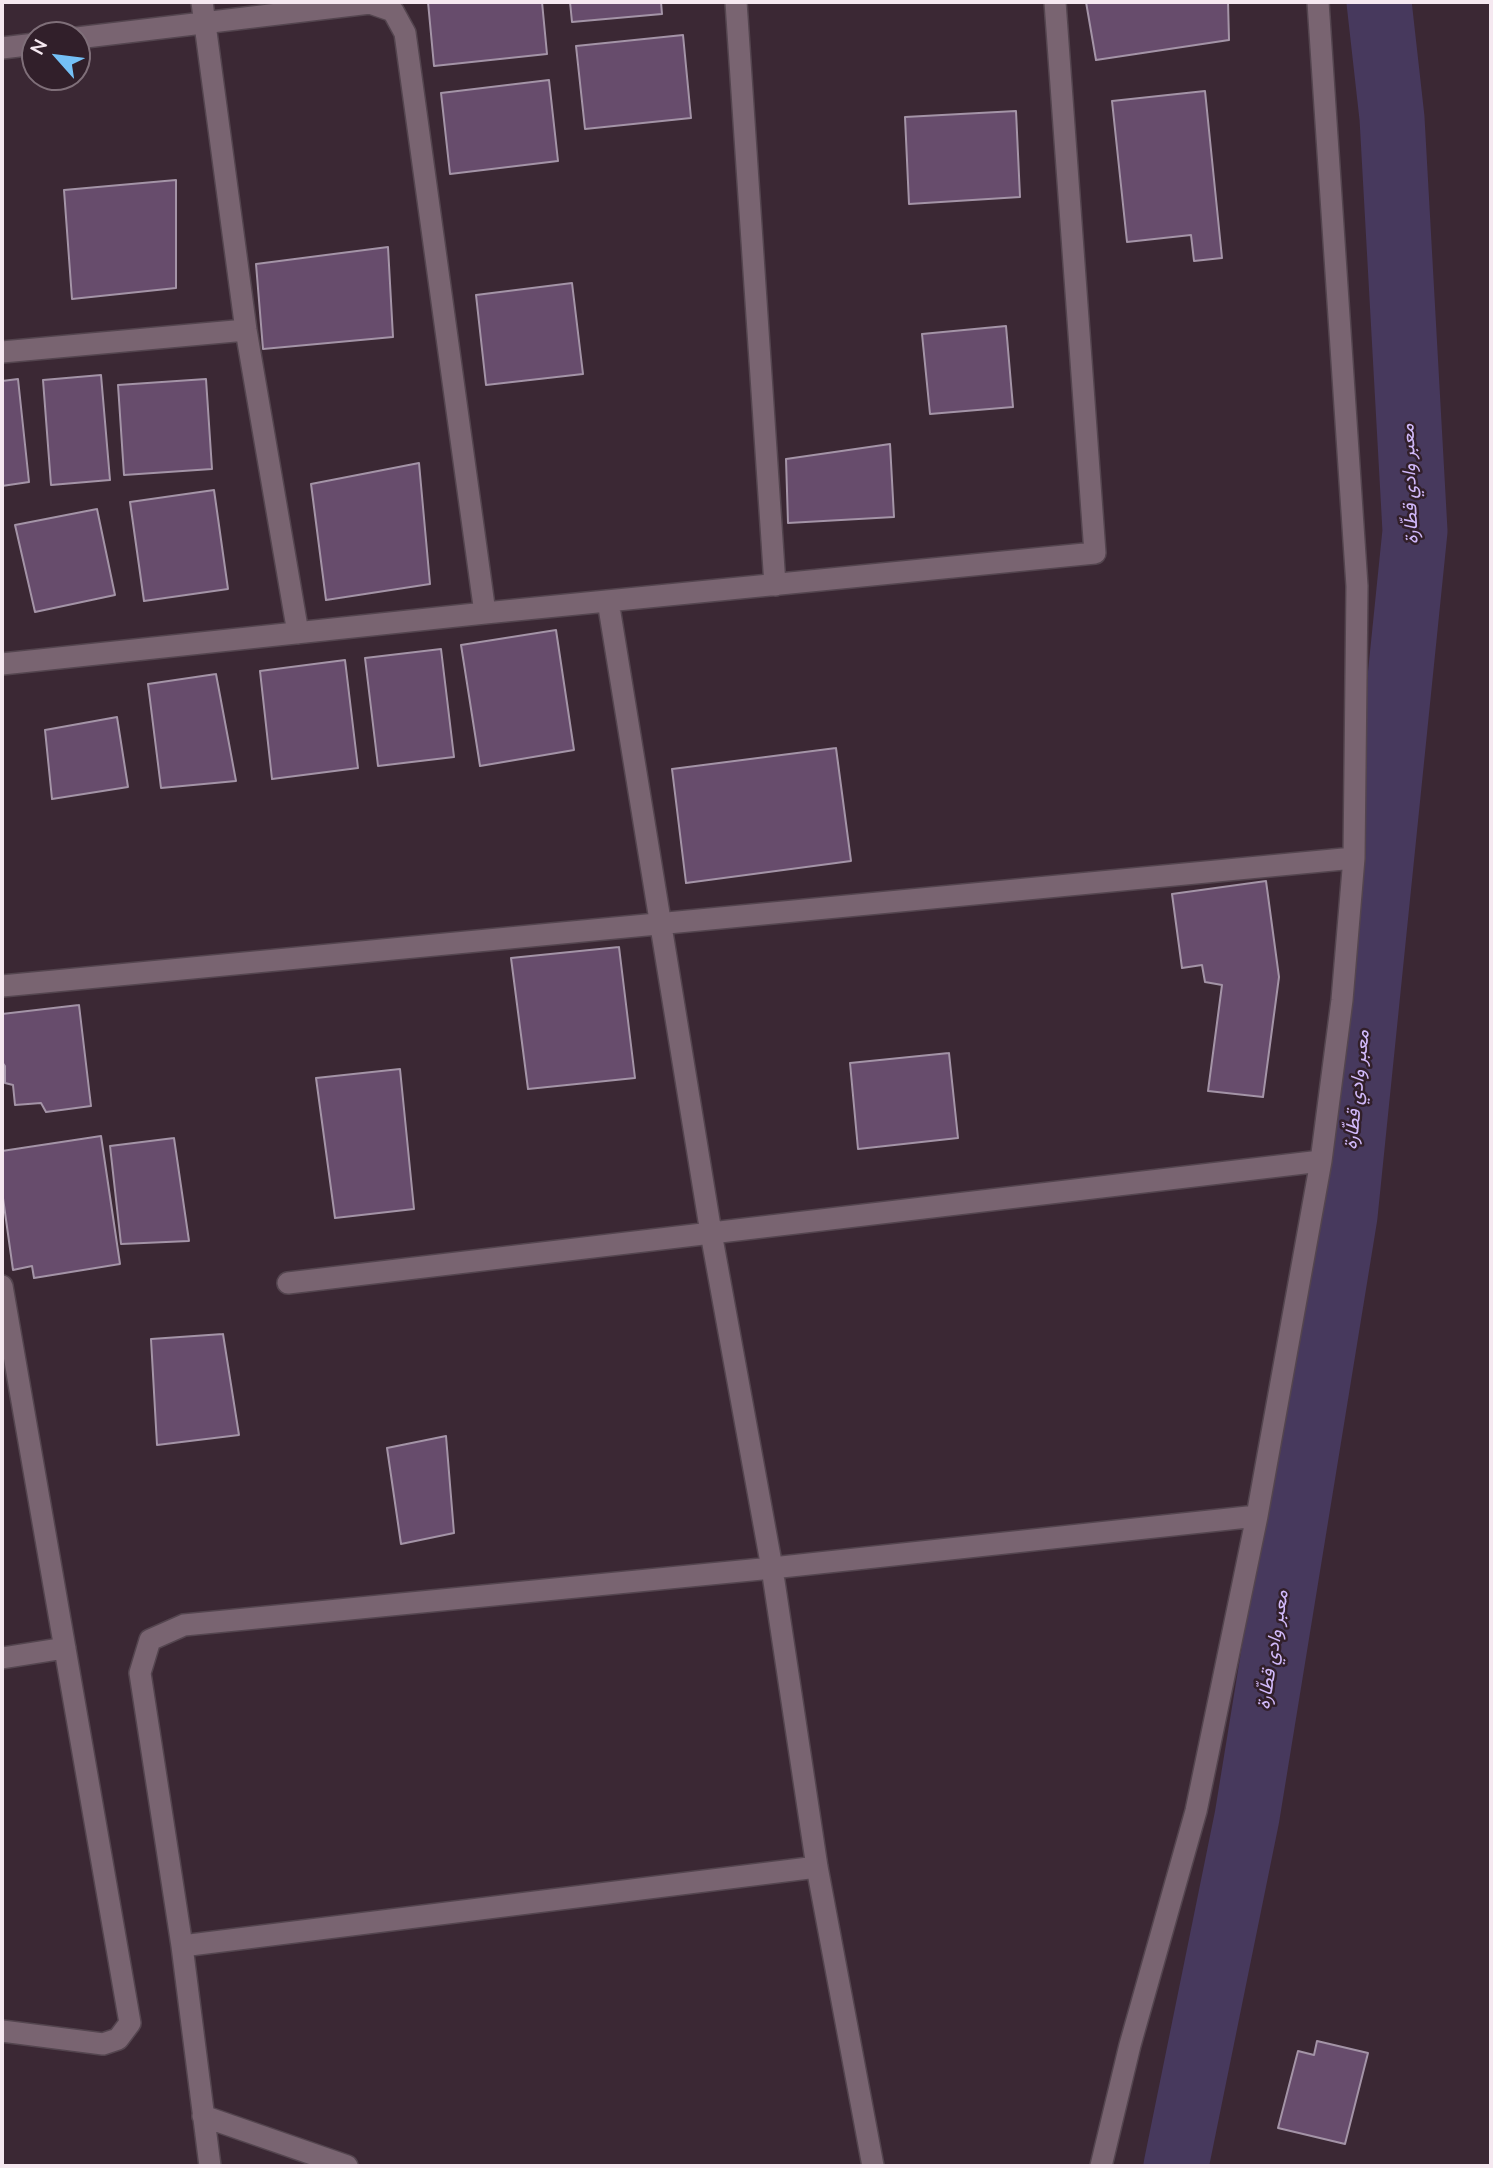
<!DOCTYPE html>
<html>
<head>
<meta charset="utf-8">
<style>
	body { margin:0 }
	#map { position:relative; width:1493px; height:2168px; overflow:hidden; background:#3b2834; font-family:"Nunito Sans",sans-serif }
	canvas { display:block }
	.frame { position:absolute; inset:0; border:4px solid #f5e8f0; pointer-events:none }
	.north { position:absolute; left:21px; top:21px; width:70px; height:70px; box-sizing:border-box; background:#311f2a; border:2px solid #7f6f79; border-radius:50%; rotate:298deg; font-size:19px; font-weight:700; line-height:28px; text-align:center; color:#f5e8f0 }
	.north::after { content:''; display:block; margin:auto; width:24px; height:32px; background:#74c0f6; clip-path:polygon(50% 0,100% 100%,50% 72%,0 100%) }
</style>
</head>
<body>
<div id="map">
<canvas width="1493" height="2168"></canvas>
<div class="frame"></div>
<div class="north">N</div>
</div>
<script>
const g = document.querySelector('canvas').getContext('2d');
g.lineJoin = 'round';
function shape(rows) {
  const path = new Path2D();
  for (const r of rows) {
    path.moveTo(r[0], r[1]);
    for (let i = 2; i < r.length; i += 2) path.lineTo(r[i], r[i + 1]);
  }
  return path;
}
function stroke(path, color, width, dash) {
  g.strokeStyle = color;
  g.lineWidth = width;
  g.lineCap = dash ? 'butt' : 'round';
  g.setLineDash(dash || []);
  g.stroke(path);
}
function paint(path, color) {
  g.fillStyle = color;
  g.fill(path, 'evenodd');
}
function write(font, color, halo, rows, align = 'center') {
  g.font = font + ' "Nunito Sans",Vazirmatn,sans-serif';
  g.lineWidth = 5;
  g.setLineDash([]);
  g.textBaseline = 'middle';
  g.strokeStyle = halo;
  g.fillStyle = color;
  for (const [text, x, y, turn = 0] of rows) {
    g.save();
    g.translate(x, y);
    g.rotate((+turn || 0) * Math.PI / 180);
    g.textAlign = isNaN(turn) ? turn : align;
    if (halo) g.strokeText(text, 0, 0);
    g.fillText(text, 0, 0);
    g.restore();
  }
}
stroke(shape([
	[1176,2166,1247,1817,1345,1216,1415,531,1392,118,1379,2]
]), '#47395d', 65);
const building = shape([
	[428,2,542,2,547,54,434,66,428,2],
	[570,2,661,2,662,14,572,22,570,2],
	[1086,2,1228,2,1229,40,1096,60,1086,2],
	[683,35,691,118,585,129,576,46,683,35],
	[549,80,558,161,450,174,441,93,549,80],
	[1205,91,1222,258,1194,261,1191,235,1127,242,1112,101,1205,91],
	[1016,111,1020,197,909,204,905,117,1016,111],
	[176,180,176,288,72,299,64,190,176,180],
	[388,247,393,337,263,349,256,264,388,247],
	[572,283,583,374,486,385,476,295,572,283],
	[1006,326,1013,407,930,414,922,334,1006,326],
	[101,375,110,480,51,485,43,380,101,375],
	[18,379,29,482,2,486,2,381,18,379],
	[206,379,212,469,124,475,118,385,206,379],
	[890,444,894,517,788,523,786,459,890,444],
	[419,463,430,584,326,600,311,484,419,463],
	[214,490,228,589,144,601,130,502,214,490],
	[97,509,115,595,35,612,15,525,97,509],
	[556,630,574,750,480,766,461,645,556,630],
	[441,649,454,757,378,766,365,658,441,649],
	[345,660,358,768,272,779,260,671,345,660],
	[216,674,236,781,161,788,148,684,216,674],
	[117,717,128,787,52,799,45,730,117,717],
	[836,748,851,861,686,883,672,769,836,748],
	[1266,881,1279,977,1263,1097,1208,1091,1222,985,1205,982,1202,965,1182,968,1172,894,1266,881],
	[619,947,635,1078,528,1089,511,958,619,947],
	[79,1005,91,1106,46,1112,41,1103,15,1105,13,1085,5,1083,5,1066,2,1062,2,1014,79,1005],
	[949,1053,958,1138,858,1149,850,1063,949,1053],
	[400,1069,414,1209,335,1218,316,1078,400,1069],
	[101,1136,120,1264,34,1278,32,1266,13,1270,2,1191,2,1151,101,1136],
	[174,1138,189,1241,121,1244,110,1146,174,1138],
	[223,1334,239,1435,157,1445,151,1339,223,1334],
	[446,1436,454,1533,401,1544,387,1448,446,1436],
	[1317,2041,1368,2053,1345,2144,1278,2128,1298,2051,1314,2055,1317,2041]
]);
paint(building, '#674c6c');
stroke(building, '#a494a7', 2);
const minor = shape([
	[202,2,246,330,298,633],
	[736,2,775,585],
	[77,38,370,3,393,11,405,33,485,613],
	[2,48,35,44],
	[2,352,246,330],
	[608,601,711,1233,772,1568,817,1867,873,2166],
	[2,664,485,613,1095,553,1055,2],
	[2,986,1354,858],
	[288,1283,1321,1161],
	[2,1286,130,2023,118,2039,103,2044,2,2031],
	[2,1658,65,1648],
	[182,1946,817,1867],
	[203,2116,347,2166],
	[210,2166,182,1946,140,1673,150,1640,184,1625,772,1568,1257,1516],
	[1101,2166,1130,2045,1196,1811,1257,1516,1321,1161,1342,1000,1354,858,1357,586,1318,2]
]);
stroke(minor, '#54454f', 24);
stroke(minor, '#796471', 21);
write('italic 19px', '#d1b9fa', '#311f2a', [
	["معبر وادي قطّارة",1411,484,-92],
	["معبر وادي قطّارة",1358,1090,-84],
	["معبر وادي قطّارة",1274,1650,-81]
]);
</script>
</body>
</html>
